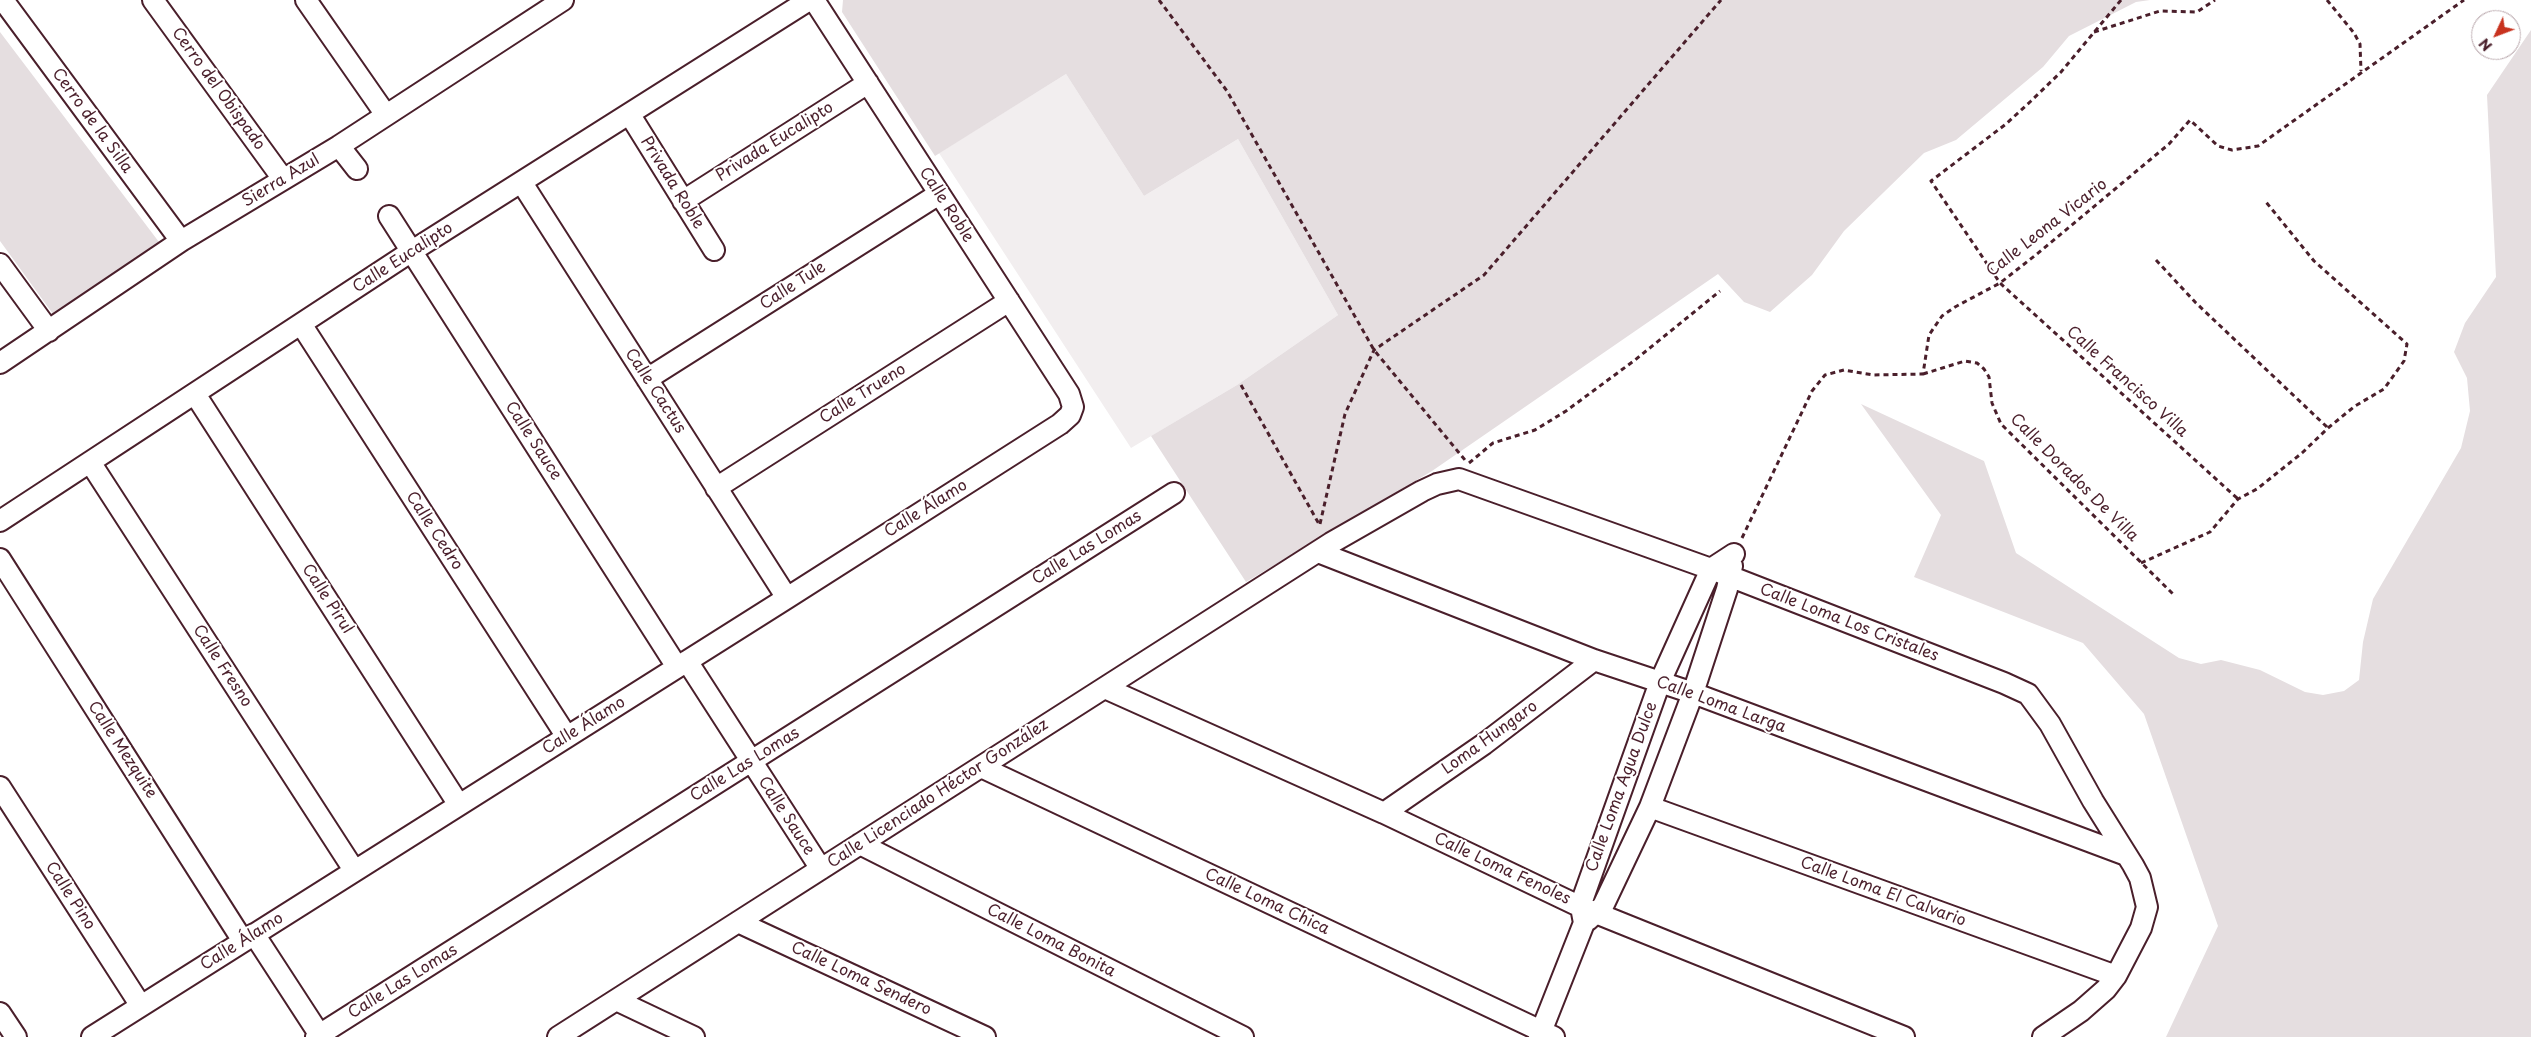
<!DOCTYPE html>
<html>
<head>
<meta charset="utf-8">
<style>
	body { margin:0 }
	#map { position:relative; width:2531px; height:1037px; overflow:hidden; background:#fff; font-family:"Playpen Sans",sans-serif }
	canvas { display:block }
	.north { position:absolute; left:2471px; top:10px; width:50px; height:50px; box-sizing:border-box; background:#fff; border:1px solid #b7a5aa; border-radius:50%; rotate:227deg; font-size:14px; font-weight:700; line-height:20px; text-align:center; color:#4a1f2b }
	.north::after { content:''; display:block; margin:auto; width:18px; height:22px; background:#c8321e; clip-path:polygon(50% 0,100% 100%,50% 72%,0 100%) }
</style>
</head>
<body>
<div id="map">
<canvas width="2531" height="1037"></canvas>
<div class="north">N</div>
</div>
<script>
const g = document.querySelector('canvas').getContext('2d');
g.lineJoin = 'round';
function paint(path, color) {
  g.fillStyle = color;
  g.fill(path, 'evenodd');
}
function shape(rows) {
  const path = new Path2D();
  for (const r of rows) {
    path.moveTo(r[0], r[1]);
    for (let i = 2; i < r.length; i += 2) path.lineTo(r[i], r[i + 1]);
  }
  return path;
}
function stroke(path, color, width, dash) {
  g.strokeStyle = color;
  g.lineWidth = width;
  g.lineCap = dash ? 'butt' : 'round';
  g.setLineDash(dash || []);
  g.stroke(path);
}
function write(font, color, halo, rows, align = 'center') {
  g.font = font + ' "Playpen Sans",sans-serif';
  g.lineWidth = 4;
  g.setLineDash([]);
  g.textBaseline = 'middle';
  g.strokeStyle = halo;
  g.fillStyle = color;
  for (const [text, x, y, turn = 0] of rows) {
    g.save();
    g.translate(x, y);
    g.rotate((+turn || 0) * Math.PI / 180);
    g.textAlign = isNaN(turn) ? turn : align;
    if (halo) g.strokeText(text, 0, 0);
    g.fillText(text, 0, 0);
    g.restore();
  }
}
paint(shape([
	[1066,74,1144,196,1238,139,1338,315,1237,385,1131,448,939,153]
]), '#f2eeef');
paint(shape([
	[843,0,2150,0,2136,2,2069,36,2043,67,1956,140,1924,153,1844,231,1812,275,1770,312,1744,302,1718,274,1432,471,1246,582,1151,436,1237,385,1338,315,1238,139,1144,196,1066,74,935,156,842,12],
	[2531,30,2531,1037,2166,1037,2218,926,2144,714,2083,643,1914,577,1941,515,1861,404,1984,461,2016,553,2179,658,2201,664,2221,660,2260,670,2305,692,2323,695,2344,691,2359,680,2363,642,2373,599,2461,448,2470,411,2467,378,2454,352,2465,323,2496,277,2487,95],
	[0,32,162,246,53,314,0,241]
]), '#e5dee0');
const minor = shape([
	[3,0,181,241],
	[153,0,283,179],
	[306,0,386,115],
	[630,115,714,250],
	[339,146,357,169],
	[522,183,787,598],
	[683,201,868,83],
	[389,216,677,667],
	[0,264,49,331],
	[301,324,567,737],
	[0,363,181,241,339,146,563,0],
	[647,379,939,194],
	[195,394,459,805],
	[90,462,354,870],
	[716,488,1009,301],
	[0,521,412,251,809,0],
	[1318,552,1594,660,1693,693,2126,855],
	[0,559,243,941],
	[687,661,821,869],
	[1105,688,1384,813,1581,907,1904,1037],
	[981,767,1554,1037],
	[0,787,141,1006],
	[1650,807,2116,976],
	[1384,813,1484,744,1594,660],
	[860,844,1243,1037],
	[1588,920,1603,906,1650,807,1693,693,1727,589,1732,566],
	[738,922,985,1037],
	[254,934,321,1037],
	[616,1000,694,1037],
	[0,1013,16,1037],
	[92,1037,787,598,1060,424,1070,415,1073,407,1069,394,814,0],
	[316,1037,1174,493],
	[558,1037,1331,543,1422,491,1437,484,1459,479,1711,569,2004,683,2028,694,2050,724,2093,801,2133,865,2140,878,2147,907,2141,928,2116,976,2106,989,2081,1011,2043,1037],
	[1539,1037,1584,923,1581,907,1583,898,1660,682,1711,569,1734,554]
]);
stroke(minor, '#4a1f2b', 24);
stroke(shape([
	[1159,0,1227,91,1374,350,1465,460],
	[2121,0,2061,72,2031,101,2006,124,1931,181,2000,283,2238,499],
	[2327,0,2354,33,2360,44,2361,71],
	[2094,32,2160,11,2197,12,2215,0],
	[2156,260,2196,303,2328,428],
	[1923,374,1965,361,1977,363,1984,369,1989,377,1992,403,2001,424,2174,595],
	[1241,385,1319,524],
	[1469,463,1493,443,1535,430,1566,411,1635,360,1720,291],
	[1320,524,1345,414,1374,350,1484,275,1721,0],
	[1742,538,1812,391,1825,375,1844,370,1873,375,1923,374,1929,335,1942,316,1955,307,2000,283,2037,254,2169,144,2190,120,2218,146,2232,150,2258,146,2464,0],
	[2141,563,2210,532,2238,499,2257,489,2302,453,2328,428,2355,406,2384,389,2404,361,2407,344,2314,261,2266,202]
]), '#4a1f2b', 3, [5, 4]);
stroke(minor, '#fff', 20);
write('16px', '#4a1f2b', '#fff', [
	["Cerro del Obispado",218,89,54],
	["Cerro de la Silla",92,121,54],
	["Privada Eucalipto",775,142,-32],
	["Sierra Azul",281,181,-31],
	["Privada Roble",672,183,58],
	["Calle Roble",946,205,57],
	["Calle Leona Vicario",2047,228,-38],
	["Calle Eucalipto",403,258,-33],
	["Calle Tule",793,286,-33],
	["Calle Francisco Villa",2127,382,42],
	["Calle Cactus",655,391,57],
	["Calle Trueno",863,394,-32],
	["Calle Sauce",533,441,57],
	["Calle Dorados De Villa",2074,478,45],
	["Calle Álamo",926,509,-32],
	["Calle Cedro",434,531,57],
	["Calle Las Lomas",1087,548,-32],
	["Calle Pirul",327,599,57],
	["Calle Loma Los Cristales",1849,623,21],
	["Calle Fresno",222,666,57],
	["Calle Loma Larga",1721,705,20],
	["Calle Álamo",584,726,-32],
	["Loma Hungaro",1490,738,-36],
	["Calle Mezquite",122,750,57],
	["Calle Las Lomas",745,765,-32],
	["Calle Loma Agua Dulce",1622,787,-70],
	["Calle Licenciado Héctor González",938,794,-33],
	["Calle Sauce",786,816,57],
	["Calle Loma Fenoles",1502,869,25],
	["Calle Loma El Calvario",1883,892,20],
	["Calle Pino",70,896,57],
	["Calle Loma Chica",1267,902,25],
	["Calle Loma Bonita",1051,941,27],
	["Calle Álamo",242,942,-32],
	["Calle Loma Sendero",861,979,25],
	["Calle Las Lomas",403,982,-32]
]);
</script>
</body>
</html>
